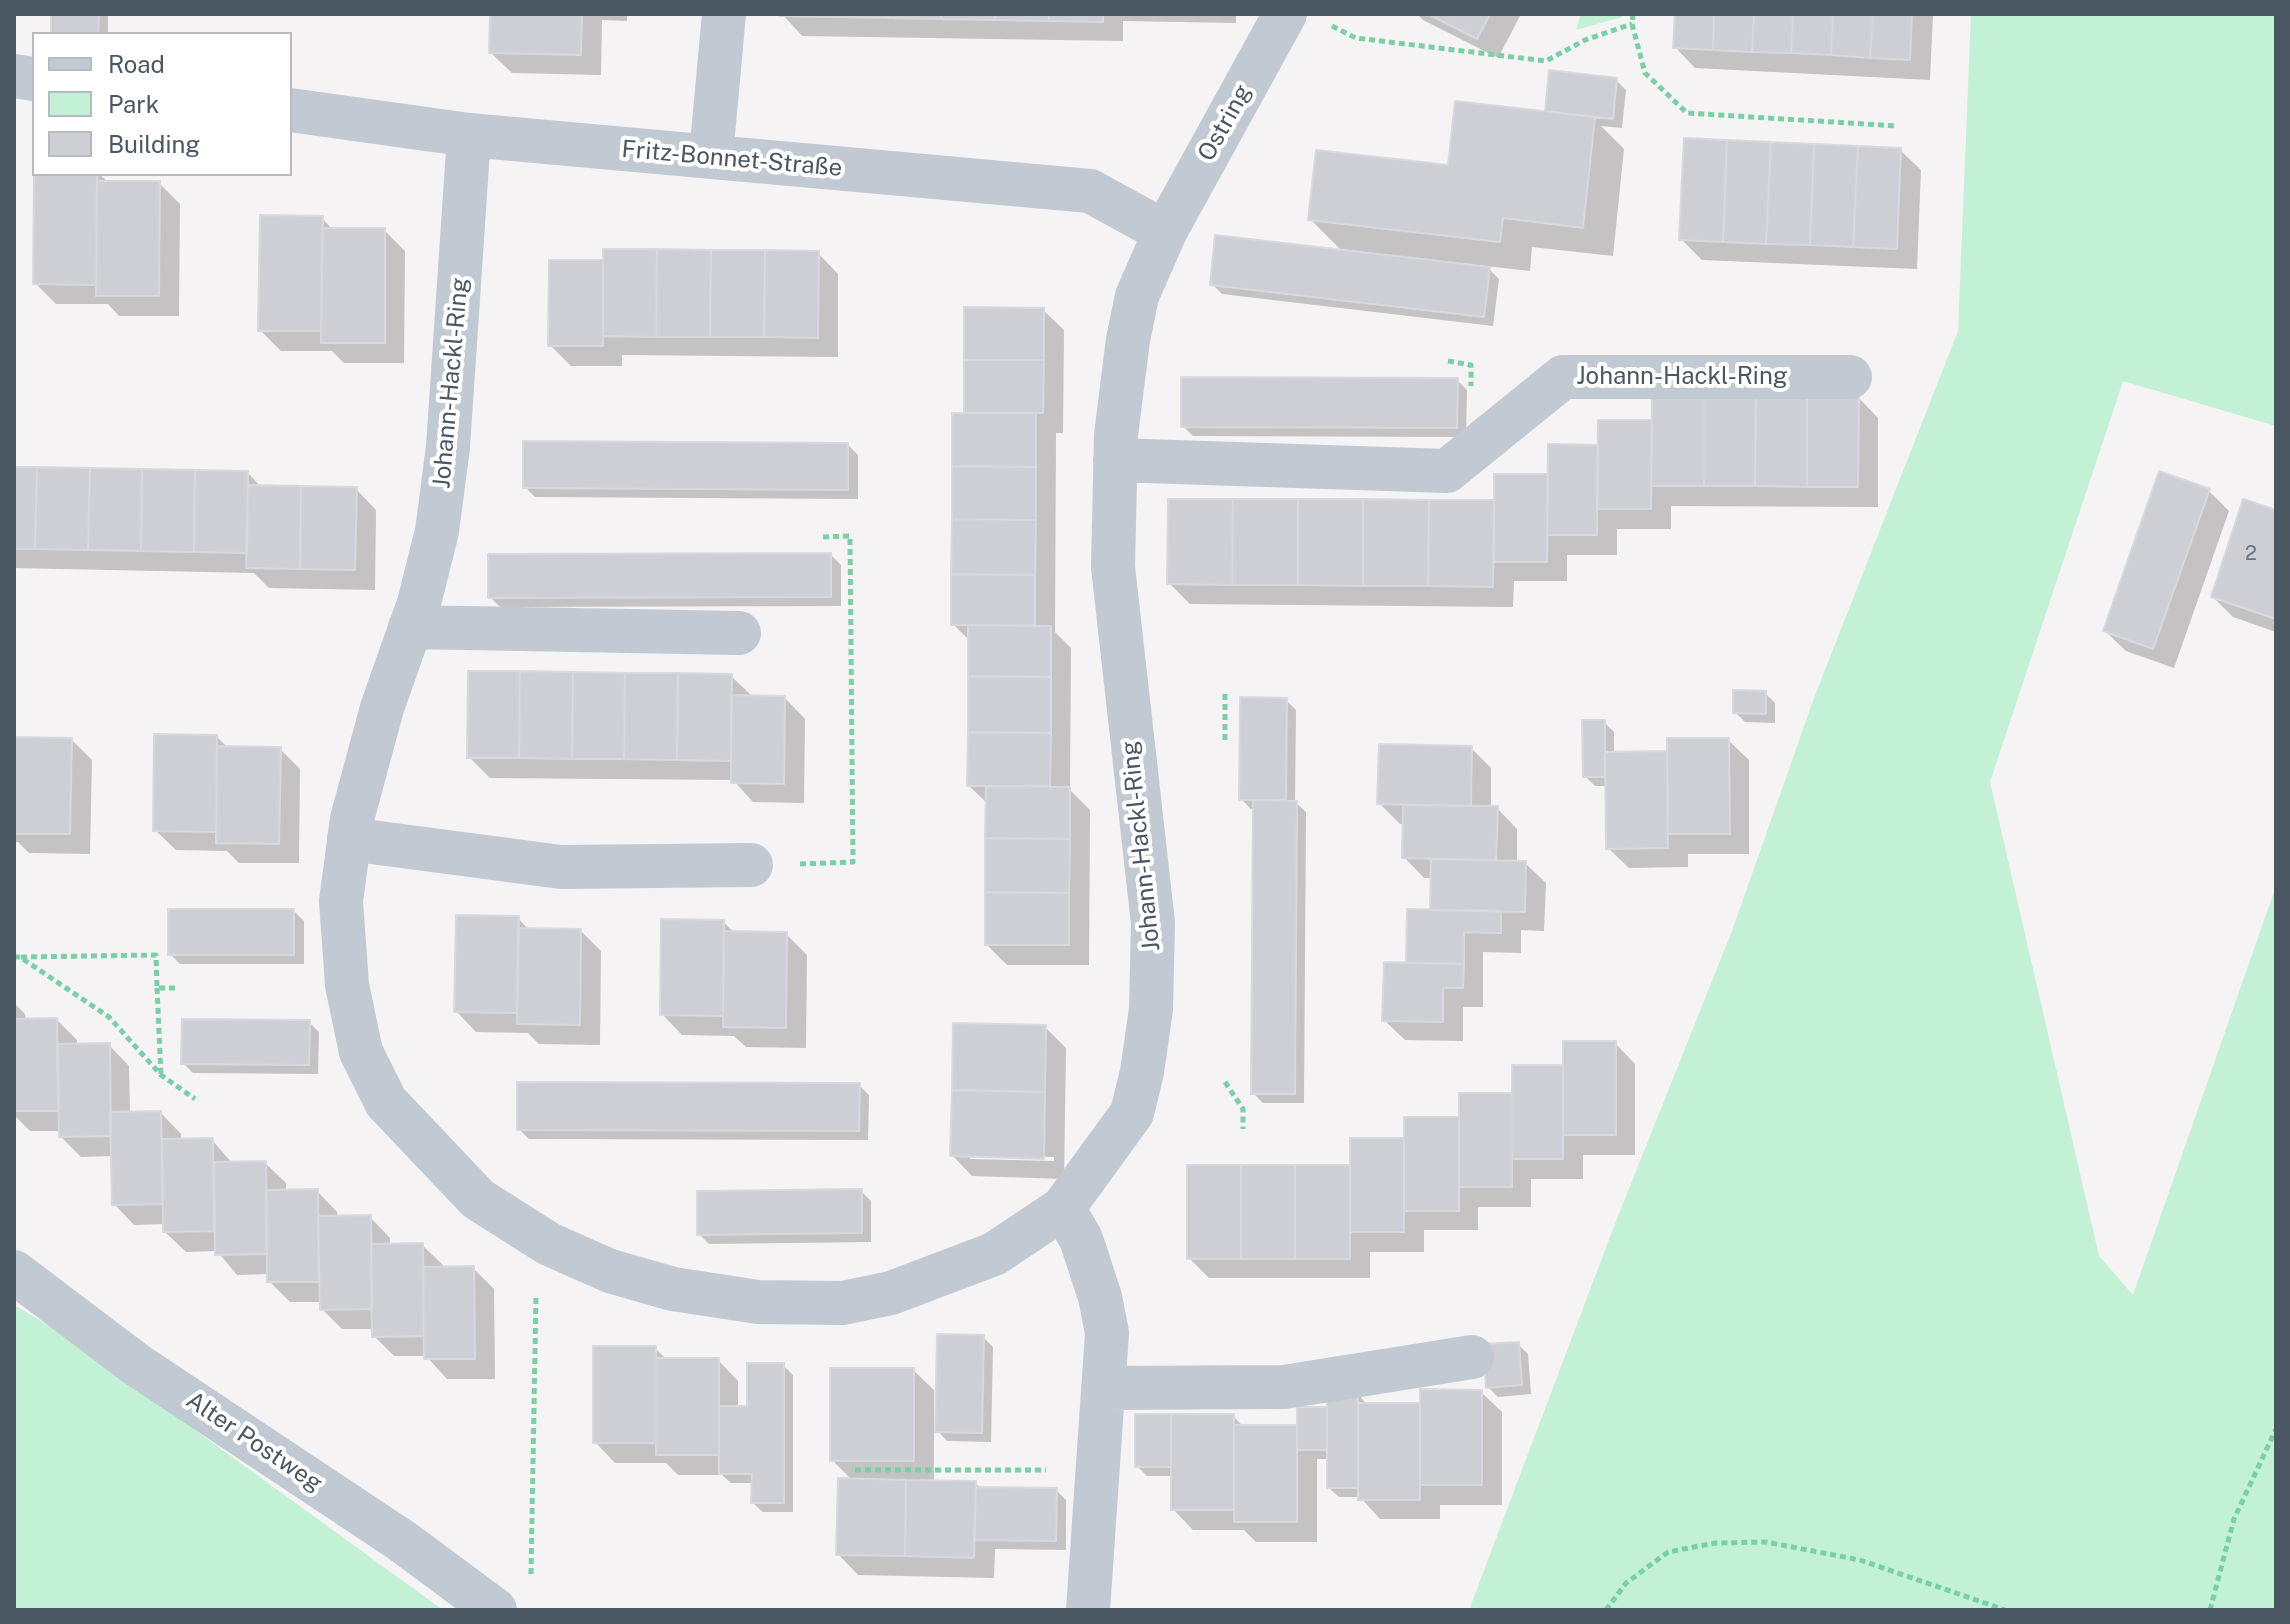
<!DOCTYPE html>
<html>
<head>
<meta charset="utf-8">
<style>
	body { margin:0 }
	#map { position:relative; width:2290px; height:1624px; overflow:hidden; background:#f5f3f3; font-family:"Public Sans",sans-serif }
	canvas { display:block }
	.frame { position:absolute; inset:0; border:16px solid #4a5661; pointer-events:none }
	.legend { position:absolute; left:32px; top:32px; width:260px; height:144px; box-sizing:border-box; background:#fff; border:2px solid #b7bbc0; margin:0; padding:10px 14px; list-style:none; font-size:24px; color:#4a5661 }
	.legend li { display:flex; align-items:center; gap:16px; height:40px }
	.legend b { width:40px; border:2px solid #b7bbc0 }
</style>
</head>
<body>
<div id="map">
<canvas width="2290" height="1624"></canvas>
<div class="frame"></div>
<ul class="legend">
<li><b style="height:10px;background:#c1cad2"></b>Road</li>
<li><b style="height:22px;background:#c3f1d5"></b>Park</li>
<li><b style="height:22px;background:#cdcfd5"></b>Building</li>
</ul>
</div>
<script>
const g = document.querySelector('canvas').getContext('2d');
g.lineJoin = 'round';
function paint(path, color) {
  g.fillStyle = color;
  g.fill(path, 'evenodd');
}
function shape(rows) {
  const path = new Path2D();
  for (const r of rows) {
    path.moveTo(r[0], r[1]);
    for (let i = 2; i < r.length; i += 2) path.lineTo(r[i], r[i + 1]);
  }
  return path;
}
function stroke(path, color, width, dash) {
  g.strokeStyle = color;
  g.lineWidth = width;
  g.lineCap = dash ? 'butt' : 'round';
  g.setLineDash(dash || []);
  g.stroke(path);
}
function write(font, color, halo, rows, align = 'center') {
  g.font = font + ' "Public Sans",sans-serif';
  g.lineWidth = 8;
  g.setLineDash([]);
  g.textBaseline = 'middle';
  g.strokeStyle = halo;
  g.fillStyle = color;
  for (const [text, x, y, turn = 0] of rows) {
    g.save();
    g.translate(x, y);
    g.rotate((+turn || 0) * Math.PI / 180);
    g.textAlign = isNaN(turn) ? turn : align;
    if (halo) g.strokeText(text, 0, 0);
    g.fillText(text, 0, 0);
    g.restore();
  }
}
paint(shape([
	[1581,14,1622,14,1622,17,1576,30],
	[1971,14,2276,14,2276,426,2123,381,1990,782,2099,1256,2133,1295,2276,886,2276,1610,1469,1610,1613,1229,1732,931,1814,698,1958,331],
	[14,1305,61,1333,443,1610,14,1610]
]), '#c3f1d5');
paint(shape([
	[53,14,108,14,108,34,53,34],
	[492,14,627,14,627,21,602,20,601,75,512,73,491,53],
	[782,14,1236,14,1236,23,1123,21,1123,41,802,36],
	[1417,14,1521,14,1498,58,1423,20],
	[1677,14,1933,14,1930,80,1695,68,1675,47],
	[1616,80,1626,90,1622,128,1601,126,1624,149,1613,256,1532,247,1530,271,1486,266,1499,279,1493,326,1222,294,1212,284,1343,252,1310,219,1450,168,1551,114,1547,110],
	[1900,150,1921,170,1917,269,1702,260,1681,239],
	[36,174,99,174,109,183,159,183,180,204,179,316,119,316,108,304,56,304,35,283],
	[322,218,333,230,384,230,405,251,404,363,344,363,332,351,281,351,260,330],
	[818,253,838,274,838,357,622,355,622,366,571,366,550,345,604,262],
	[1043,310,1064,330,1063,433,1056,433,1055,632,1071,648,1070,790,1090,810,1089,965,1007,965,987,945,988,804,969,786,970,641,953,624,966,415],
	[1457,380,1467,390,1466,437,1193,436,1183,426],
	[1858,397,1878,418,1878,507,1671,506,1671,529,1617,529,1617,555,1567,555,1567,581,1514,581,1513,607,1190,604,1169,583,1170,501,1496,502,1550,476,1600,447,1654,422],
	[848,445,858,455,858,499,535,497,525,487],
	[14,469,248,473,262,488,356,489,376,510,375,590,269,588,254,573,14,568],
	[2209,491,2229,511,2174,668,2126,651,2105,631],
	[2276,512,2276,632,2233,617,2213,597],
	[831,555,841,565,841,606,500,607,490,597],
	[731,676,752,696,785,698,805,719,804,803,753,802,733,780,490,778,469,757],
	[1765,693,1775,703,1775,723,1745,722,1735,712],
	[1286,700,1296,710,1295,802,1306,812,1304,1103,1263,1103,1253,1093,1255,809,1251,809,1241,799],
	[1604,722,1614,732,1614,753,1669,753,1728,740,1749,760,1749,854,1688,854,1688,867,1629,868,1608,848,1607,786,1595,786,1585,776],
	[14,733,19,739,71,739,92,760,90,854,29,853,18,842,14,842],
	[217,737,228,748,280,749,300,769,299,863,239,863,227,851,176,850,155,830],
	[1471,748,1491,768,1491,808,1497,808,1517,829,1517,862,1525,863,1546,883,1544,931,1521,930,1521,953,1483,952,1483,1007,1463,1007,1463,1041,1405,1040,1384,1020,1432,912,1433,878,1424,878,1404,857,1405,824,1400,824,1379,803],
	[294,911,304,921,304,964,180,964,170,954],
	[518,918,529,930,580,930,601,951,600,1045,539,1044,528,1033,476,1032,456,1011],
	[723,922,735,933,786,934,807,955,806,1048,746,1047,734,1036,682,1035,662,1014],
	[14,1003,25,1014,26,1020,57,1020,77,1040,77,1046,109,1045,129,1066,130,1114,161,1113,181,1134,181,1141,212,1140,233,1164,265,1163,286,1183,286,1192,317,1191,337,1212,338,1218,370,1217,390,1238,390,1245,422,1245,443,1265,443,1269,473,1268,494,1289,495,1379,447,1379,426,1356,394,1356,374,1336,374,1329,342,1329,322,1309,321,1302,290,1302,269,1281,269,1274,237,1275,217,1251,186,1252,165,1232,165,1224,134,1225,114,1204,113,1156,81,1157,61,1137,61,1131,30,1131,14,1115],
	[309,1022,319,1032,318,1074,193,1073,183,1063],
	[1045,1027,1066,1048,1064,1179,972,1176,952,1155],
	[970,1155,1054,1157,1054,1161,970,1159],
	[1615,1043,1635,1064,1635,1155,1583,1155,1583,1179,1531,1179,1531,1207,1478,1207,1478,1230,1424,1230,1424,1252,1370,1252,1370,1278,1209,1278,1189,1258,1352,1167,1406,1140,1514,1095],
	[859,1085,869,1095,868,1140,529,1139,519,1129],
	[861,1191,871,1201,871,1242,709,1244,699,1234],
	[983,1337,993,1347,991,1442,947,1441,937,1430],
	[1518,1344,1528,1354,1531,1394,1498,1397,1488,1387],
	[655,1348,667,1360,718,1360,738,1381,738,1408,749,1408,783,1365,793,1375,793,1512,763,1512,753,1503,754,1483,731,1483,722,1475,678,1475,666,1463,615,1463,595,1442],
	[913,1370,934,1390,934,1482,975,1483,982,1489,1056,1490,1066,1500,1066,1550,995,1549,994,1578,858,1575,838,1554,852,1480,832,1460],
	[1357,1392,1367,1405,1422,1405,1481,1392,1502,1412,1502,1505,1440,1505,1440,1519,1380,1519,1360,1497,1339,1497,1329,1488,1329,1459,1317,1459,1317,1542,1256,1542,1244,1530,1193,1530,1173,1509,1173,1476,1147,1476,1137,1466,1233,1416,1244,1427,1299,1427]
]), '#0003');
const building = shape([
	[51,14,99,14,98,34,51,34,51,14],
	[490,14,582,14,581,55,489,53,490,14],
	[780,14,833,14,833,17,780,16,780,14],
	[833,14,888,14,888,18,833,17,833,14],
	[888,14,941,14,941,19,888,18,888,14],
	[941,14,995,14,995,20,941,19,941,14],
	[995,14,1049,14,1049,21,995,20,995,14],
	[1049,14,1103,14,1103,22,1049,21,1049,14],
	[1428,14,1490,14,1477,39,1428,14],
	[1675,14,1714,14,1713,50,1673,48,1675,14],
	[1714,14,1754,14,1752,52,1713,50,1714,14],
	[1754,14,1793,14,1791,53,1752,52,1754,14],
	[1793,14,1833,14,1831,55,1791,53,1793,14],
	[1833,14,1873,14,1870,58,1831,55,1833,14],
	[1873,14,1912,14,1910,60,1870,58,1873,14],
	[1549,70,1617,78,1613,119,1545,111,1549,70],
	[1455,101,1595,117,1583,228,1503,218,1500,242,1308,220,1316,150,1448,165,1455,101],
	[1684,138,1727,140,1723,242,1679,240,1684,138],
	[1727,140,1771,142,1766,244,1723,242,1727,140],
	[1771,142,1814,144,1810,245,1766,244,1771,142],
	[1814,144,1858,146,1853,247,1810,245,1814,144],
	[1858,146,1901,148,1897,249,1853,247,1858,146],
	[34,174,97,174,96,285,33,284,34,174],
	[97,181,160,181,159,296,96,296,97,181],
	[260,215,323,216,321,331,258,331,260,215],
	[322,228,385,228,385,343,321,343,322,228],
	[1215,235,1490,267,1484,317,1210,285,1215,235],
	[603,249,657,249,656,337,603,336,603,249],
	[657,249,711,250,710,337,656,337,657,249],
	[711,250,765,250,764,337,710,337,711,250],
	[765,250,819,251,818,338,764,337,765,250],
	[549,260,603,260,603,346,548,346,549,260],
	[964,307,1044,308,1044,360,964,360,964,307],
	[964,360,1044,360,1043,413,964,413,964,360],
	[1181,377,1458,378,1457,428,1181,427,1181,377],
	[1652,393,1704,394,1704,486,1651,486,1652,393],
	[1704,394,1756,394,1755,486,1704,486,1704,394],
	[1756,394,1807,394,1807,487,1755,486,1756,394],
	[1807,394,1859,395,1858,487,1807,487,1807,394],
	[952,413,1036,413,1036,467,952,466,952,413],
	[1598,420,1652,420,1651,509,1597,509,1598,420],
	[523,441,848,443,848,490,523,488,523,441],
	[1548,444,1598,445,1597,535,1547,535,1548,444],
	[952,466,1036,467,1036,520,952,519,952,466],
	[14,467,37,467,35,549,14,549,14,467],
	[37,467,90,468,88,550,35,549,37,467],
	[90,468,142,469,141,551,88,550,90,468],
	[142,469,195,470,194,552,141,551,142,469],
	[195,470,248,471,247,553,194,552,195,470],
	[2159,471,2210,489,2153,649,2103,631,2159,471],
	[1494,474,1548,474,1547,562,1494,562,1494,474],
	[248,485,301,486,300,569,246,568,248,485],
	[301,486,357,487,355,570,300,569,301,486],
	[1168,499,1233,499,1232,585,1167,584,1168,499],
	[1233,499,1298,499,1298,585,1232,585,1233,499],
	[1298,499,1363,499,1363,586,1298,585,1298,499],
	[1363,499,1429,500,1428,586,1363,586,1363,499],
	[2243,499,2276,510,2276,619,2211,597,2243,499],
	[1429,500,1494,500,1493,587,1428,586,1429,500],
	[952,519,1036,520,1035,575,951,574,952,519],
	[831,553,831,597,488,598,488,554,831,553],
	[951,574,1035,575,1035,626,951,625,951,574],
	[968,625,1051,626,1051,677,968,676,968,625],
	[468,671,520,671,519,758,467,758,468,671],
	[520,671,573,672,572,759,519,758,520,671],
	[573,672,625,673,624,759,572,759,573,672],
	[625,673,678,673,677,760,624,759,625,673],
	[678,673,732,674,731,761,677,760,678,673],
	[968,676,1051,677,1051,733,968,732,968,676],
	[1733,690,1766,691,1766,714,1733,713,1733,690],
	[731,695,785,696,784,784,731,783,731,695],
	[1240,697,1287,698,1286,800,1239,800,1240,697],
	[1582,720,1605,720,1605,777,1583,777,1582,720],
	[968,732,1051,733,1050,786,967,786,968,732],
	[154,734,217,735,216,832,153,831,154,734],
	[14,737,72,738,70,834,14,834,14,737],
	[1667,738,1729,738,1730,834,1668,834,1667,738],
	[1379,744,1472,746,1471,806,1377,804,1379,744],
	[217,746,281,747,279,844,216,843,217,746],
	[1667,751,1668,848,1606,849,1605,752,1667,751],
	[986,786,1070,787,1070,839,985,838,986,786],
	[1253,800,1297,801,1295,1094,1251,1094,1253,800],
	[1403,805,1498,806,1496,860,1402,858,1403,805],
	[985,838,1070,839,1069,893,985,892,985,838],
	[1431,859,1526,861,1525,912,1430,910,1431,859],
	[985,892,1069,893,1069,945,985,945,985,892],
	[168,909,294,909,294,955,168,955,168,909],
	[1407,909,1501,911,1501,933,1464,932,1464,964,1406,963,1407,909],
	[456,915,519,916,517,1013,454,1012,456,915],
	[661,919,724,920,723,1016,660,1015,661,919],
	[518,928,581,929,580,1025,517,1024,518,928],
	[724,931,787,932,786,1028,723,1027,724,931],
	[1384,962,1464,964,1463,988,1443,988,1443,1022,1382,1021,1384,962],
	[57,1018,59,1111,14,1111,14,1019,57,1018],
	[182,1019,310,1020,309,1065,181,1064,182,1019],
	[953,1023,1046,1025,1045,1092,952,1090,953,1023],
	[1563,1041,1616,1041,1616,1135,1563,1135,1563,1041],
	[110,1043,111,1136,59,1137,57,1044,110,1043],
	[1512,1065,1563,1065,1563,1159,1512,1159,1512,1065],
	[517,1082,860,1083,859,1131,517,1130,517,1082],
	[952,1090,1045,1092,1044,1159,950,1156,952,1090],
	[1459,1093,1512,1093,1512,1187,1459,1187,1459,1093],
	[161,1111,163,1204,112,1205,110,1112,161,1111],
	[1404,1117,1459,1117,1459,1211,1404,1211,1404,1117],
	[213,1138,214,1231,163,1232,162,1139,213,1138],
	[1350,1138,1404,1138,1404,1232,1350,1232,1350,1138],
	[266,1161,267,1254,215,1255,214,1162,266,1161],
	[1187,1165,1241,1165,1241,1259,1187,1259,1187,1165],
	[1241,1165,1295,1165,1295,1259,1241,1259,1241,1165],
	[1295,1165,1350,1165,1350,1259,1295,1259,1295,1165],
	[318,1189,319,1282,267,1282,266,1190,318,1189],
	[862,1189,862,1233,697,1235,697,1191,862,1189],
	[371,1215,372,1309,320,1310,318,1216,371,1215],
	[423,1243,424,1336,372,1337,371,1244,423,1243],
	[474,1266,475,1359,424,1359,423,1267,474,1266],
	[937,1334,984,1335,982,1433,935,1432,937,1334],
	[1519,1342,1522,1385,1486,1388,1483,1344,1519,1342],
	[593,1346,656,1346,656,1443,593,1443,593,1346],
	[656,1358,719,1358,719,1455,656,1455,656,1358],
	[747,1363,784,1363,784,1503,751,1503,752,1474,719,1474,719,1406,747,1406,747,1363],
	[830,1368,914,1368,914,1461,830,1461,830,1368],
	[1420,1389,1482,1390,1482,1485,1420,1485,1420,1389],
	[1327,1390,1358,1390,1358,1488,1327,1488,1327,1390],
	[1358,1403,1420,1403,1420,1500,1358,1500,1358,1403],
	[1297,1407,1327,1407,1327,1450,1297,1450,1297,1407],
	[1135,1414,1171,1414,1171,1467,1135,1467,1135,1414],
	[1171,1414,1234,1414,1234,1510,1171,1510,1171,1414],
	[1234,1425,1297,1425,1297,1522,1234,1522,1234,1425],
	[838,1478,906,1480,905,1556,836,1555,838,1478],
	[906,1480,976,1481,974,1558,905,1556,906,1480],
	[976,1487,1057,1488,1056,1541,974,1540,976,1487]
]);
paint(building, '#cdcfd5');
stroke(building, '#d7d9de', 2);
stroke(shape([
	[1633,14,1632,24,1645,73,1687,113,1897,126],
	[1332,26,1356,38,1546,61,1585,40,1632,24],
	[1448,361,1471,365,1471,386],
	[1225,694,1225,742],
	[800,864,853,862,850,536,822,537],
	[14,957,20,957,109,1017,161,1075,195,1099],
	[21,957,156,955,157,988,177,988],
	[157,988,161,1075],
	[1225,1082,1243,1109,1243,1129],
	[855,1470,1046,1470],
	[531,1574,536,1296],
	[1606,1610,1626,1583,1668,1552,1715,1543,1766,1542,1860,1560,2005,1610],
	[2210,1610,2234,1519,2276,1429]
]), '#7ad0a6', 5, [6, 4]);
stroke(shape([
	[14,76,34,79],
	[290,110,469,135,1090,191,1165,232],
	[469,135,448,447,437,531,419,603,382,708,352,819,341,901,347,985,361,1052,386,1102,478,1199,549,1244,610,1271,673,1289,758,1302,843,1303,891,1293,994,1254,1063,1208,1132,1113,1142,1072,1151,1009,1153,923,1113,567,1116,435,1128,340,1137,296,1165,232,1285,14],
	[711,156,724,14],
	[1115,460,1447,471,1563,377,1850,377],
	[410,627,739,633],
	[349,839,561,867,751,865],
	[1063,1208,1081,1239,1100,1297,1107,1333,1088,1610],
	[14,1272,137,1365,402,1541,495,1610],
	[1103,1388,1284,1387,1472,1357]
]), '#c1cad2', 44);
write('20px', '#6b747e', null, [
	["2",2251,554]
]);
write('24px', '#4a5661', '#fff', [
	["Ostring",1225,123,-61],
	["Fritz-Bonnet-Straße",732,159,5],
	["Johann-Hackl-Ring",1682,377],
	["Johann-Hackl-Ring",451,383,-85],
	["Johann-Hackl-Ring",1141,846,-96],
	["Alter Postweg",254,1442,34]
]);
</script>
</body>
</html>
